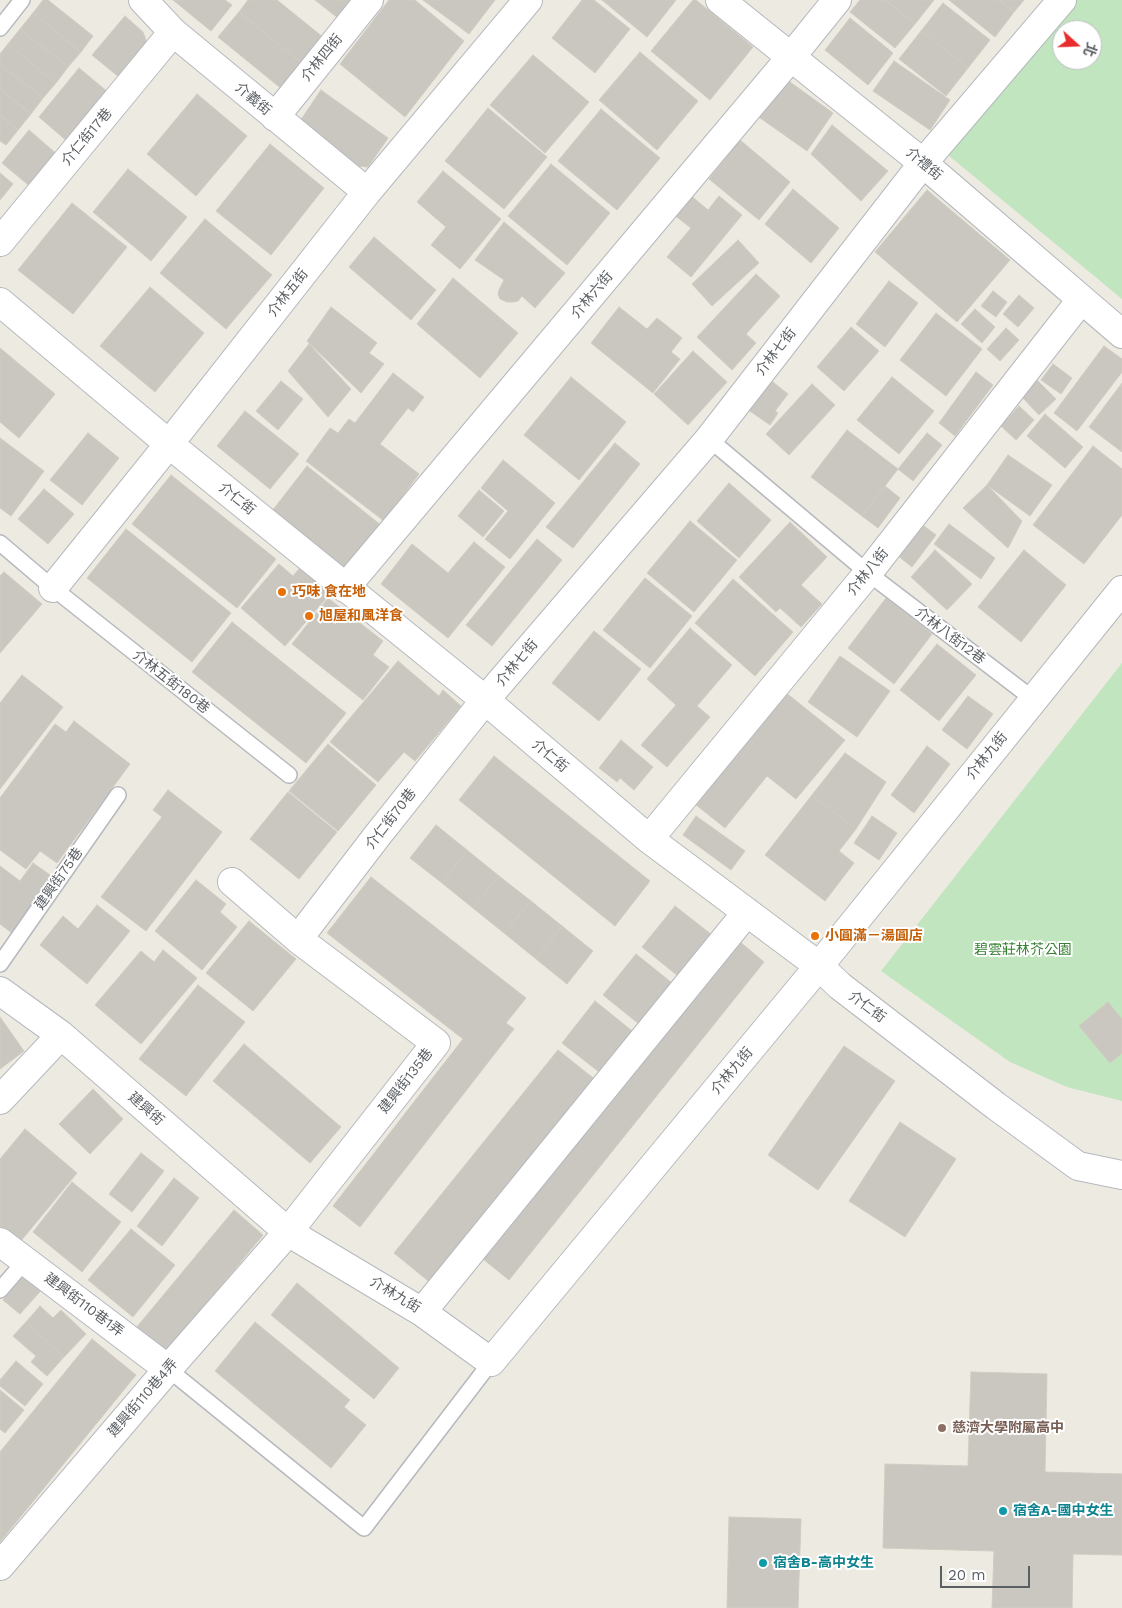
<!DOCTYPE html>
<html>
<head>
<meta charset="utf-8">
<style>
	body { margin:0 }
	#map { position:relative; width:1122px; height:1608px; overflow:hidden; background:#edeae2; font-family:"Work Sans","Noto Sans TC",sans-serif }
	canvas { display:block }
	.north { position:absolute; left:1052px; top:20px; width:50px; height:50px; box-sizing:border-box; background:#fff; border:1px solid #bdbfc1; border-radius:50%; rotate:110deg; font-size:14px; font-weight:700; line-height:20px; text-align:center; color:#5a5f63 }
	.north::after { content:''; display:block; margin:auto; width:18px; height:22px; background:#e92c2e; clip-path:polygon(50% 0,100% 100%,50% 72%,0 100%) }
	.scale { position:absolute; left:940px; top:1566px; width:90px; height:22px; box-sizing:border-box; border:2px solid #5a5f63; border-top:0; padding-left:6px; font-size:15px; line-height:18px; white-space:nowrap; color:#5a5f63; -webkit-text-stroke:4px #fff; paint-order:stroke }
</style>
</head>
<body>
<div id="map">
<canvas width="1122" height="1608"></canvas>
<div class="north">北</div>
<div class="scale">20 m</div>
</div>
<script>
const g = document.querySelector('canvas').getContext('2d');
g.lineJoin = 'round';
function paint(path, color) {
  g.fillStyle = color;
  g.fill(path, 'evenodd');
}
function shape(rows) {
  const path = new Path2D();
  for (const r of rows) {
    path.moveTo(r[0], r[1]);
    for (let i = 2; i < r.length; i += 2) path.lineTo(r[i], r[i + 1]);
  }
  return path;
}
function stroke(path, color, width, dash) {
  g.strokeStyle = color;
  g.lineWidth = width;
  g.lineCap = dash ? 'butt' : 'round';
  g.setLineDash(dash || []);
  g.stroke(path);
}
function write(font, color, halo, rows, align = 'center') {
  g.font = font + ' "Work Sans","Noto Sans TC",sans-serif';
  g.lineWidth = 4;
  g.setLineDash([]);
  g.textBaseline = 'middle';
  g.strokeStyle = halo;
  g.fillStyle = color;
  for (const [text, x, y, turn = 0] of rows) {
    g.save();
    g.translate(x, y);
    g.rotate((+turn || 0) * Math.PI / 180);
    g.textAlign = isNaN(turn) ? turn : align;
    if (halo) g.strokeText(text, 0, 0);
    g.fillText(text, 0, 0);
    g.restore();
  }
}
paint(shape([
	[1076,0,1122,0,1122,299,948,155],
	[1062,30,1092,30,1092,60,1062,60],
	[1122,663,1122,1101,1067,1087,1010,1062,881,971]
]), '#c1e5be');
const building = shape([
	[43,0,48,0,93,36,81,52,33,13,43,0],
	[173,0,225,0,232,5,211,31,173,0],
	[248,0,277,0,324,38,303,64,239,12,248,0],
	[315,0,352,0,338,18,315,0],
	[389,0,415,0,464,41,405,117,340,64,389,0],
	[423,0,495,0,469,34,423,0],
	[582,0,594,0,630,29,595,73,552,38,582,0],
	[602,0,676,0,647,37,602,0],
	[693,0,696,0,753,47,710,100,651,51,693,0],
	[860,0,886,0,915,24,895,48,850,12,860,0],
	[886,0,934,0,915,24,886,0],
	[949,0,1000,0,1014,12,995,37,949,0],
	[1000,0,1024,0,1014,12,1000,0],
	[943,3,990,40,968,68,921,31,943,3],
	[239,12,303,64,283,90,218,37,239,12],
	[33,13,81,52,68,67,20,29,33,13],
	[125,16,143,32,148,46,120,78,92,55,125,16],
	[850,18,893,53,868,85,825,50,850,18],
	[20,29,68,67,56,83,8,44,20,29],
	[921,31,968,68,946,96,899,59,921,31],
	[8,44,56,83,43,98,0,64,0,54,8,44],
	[640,52,698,101,657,150,599,100,640,52],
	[533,55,589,102,545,153,490,105,533,55],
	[894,61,950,100,930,130,873,91,894,61],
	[0,64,43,98,31,114,0,89,0,64],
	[79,68,109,93,68,142,39,117,79,68],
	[783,77,833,113,807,151,756,115,783,77],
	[0,89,31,114,18,130,0,115,0,89],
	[321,90,388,138,368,167,347,165,296,127,321,90],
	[197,94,247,136,196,196,147,154,197,94],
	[488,108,547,157,504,209,445,161,488,108],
	[601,109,660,158,617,210,558,161,601,109],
	[0,115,18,130,6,145,0,141,0,115],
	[832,125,888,171,861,201,811,154,832,125],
	[29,130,59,156,32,188,2,163,29,130],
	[740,140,790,182,759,220,709,179,740,140],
	[270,144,324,188,271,255,216,211,270,144],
	[551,164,610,213,567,265,508,216,551,164],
	[128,169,187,217,151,261,93,212,128,169],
	[443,171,501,219,460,269,431,245,446,227,417,202,443,171],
	[0,173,13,184,0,200,0,173],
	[793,189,839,228,811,263,765,224,793,189],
	[927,190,1010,260,957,322,875,252,927,190],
	[689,194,708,210,719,196,742,215,691,277,667,257,691,228,673,214,689,194],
	[72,203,127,247,73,314,18,270,72,203],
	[205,219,272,275,226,329,160,273,205,219],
	[504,222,565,273,535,308,522,296,518,301,513,302,507,302,500,299,498,294,499,290,504,280,475,260,504,222],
	[374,237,436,290,411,320,349,267,374,237],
	[738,240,759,263,712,306,692,284,738,240],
	[756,274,780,296,746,334,756,343,732,370,697,337,756,274],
	[453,278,518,333,480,378,417,324,453,278],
	[889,281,918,303,885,347,856,324,889,281],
	[150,287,204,333,155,392,100,346,150,287],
	[993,291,1007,302,996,317,981,306,993,291],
	[1019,295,1034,308,1018,327,1003,314,1019,295],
	[331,307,377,343,369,353,384,364,361,393,307,341,331,307],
	[619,307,647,329,657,318,682,338,671,352,680,359,653,393,591,343,619,307],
	[975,309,995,327,982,343,961,324,975,309],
	[936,313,982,349,946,396,900,360,936,313],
	[851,327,879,351,844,391,817,367,851,327],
	[1006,328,1019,340,1000,361,987,349,1006,328],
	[309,344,351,389,328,417,288,371,309,344],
	[1104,346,1122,359,1122,372,1077,431,1054,413,1104,346],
	[0,348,55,394,19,438,0,422,0,348],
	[693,351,727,382,688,425,654,394,693,351],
	[1053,364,1072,378,1061,394,1041,380,1053,364],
	[976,372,993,385,955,436,939,423,976,372],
	[393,373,424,397,413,412,408,408,380,444,419,474,384,521,306,461,330,428,338,433,349,419,355,423,393,373],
	[571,377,626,422,579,480,524,435,571,377],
	[892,377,934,411,899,454,857,420,892,377],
	[769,379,788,394,775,411,778,413,770,425,747,409,769,379],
	[1037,380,1056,399,1039,415,1021,396,1037,380],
	[281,381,303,399,278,430,256,411,281,381],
	[1122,383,1122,452,1089,427,1122,383],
	[812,384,835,405,789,455,766,434,812,384],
	[1019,406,1034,420,1016,440,1001,426,1019,406],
	[245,411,299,454,270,489,217,446,245,411],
	[1045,414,1083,447,1065,468,1027,436,1045,414],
	[847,430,898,469,862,516,811,477,847,430],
	[88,433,119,458,82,505,50,480,88,433],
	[927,433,942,445,913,481,898,469,927,433],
	[0,438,44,471,11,516,0,508,0,438],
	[615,443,640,464,573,548,546,527,615,443],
	[1093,446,1122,469,1122,515,1084,564,1033,525,1093,446],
	[1008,455,1052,485,1030,516,987,485,1008,455],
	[503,460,555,503,510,559,485,539,508,511,481,488,503,460],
	[307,466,382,526,344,574,269,515,307,466],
	[171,475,276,559,237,608,132,524,171,475],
	[729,483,771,520,739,558,697,521,729,483],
	[987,485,1022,521,1008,548,963,508,987,485],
	[885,486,900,498,878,528,862,516,885,486],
	[44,489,74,514,48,544,18,519,44,489],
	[479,490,504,511,483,537,458,516,479,490],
	[916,520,936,535,912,567,892,551,916,520],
	[690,521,737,560,694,612,647,573,690,521],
	[790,522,827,557,801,585,822,604,801,627,780,608,776,612,739,577,790,522],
	[949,524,995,558,981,579,934,544,949,524],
	[126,529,231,613,192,662,87,578,126,529],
	[537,539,562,560,492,646,466,625,537,539],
	[474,542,505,567,448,638,381,584,412,544,448,573,474,542],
	[935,550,972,584,947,610,911,577,935,550],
	[1024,550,1066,585,1021,642,978,607,1024,550],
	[305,562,335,588,285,646,241,608,279,564,293,576,305,562],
	[4,572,42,604,0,653,0,576,4,572],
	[645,578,692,616,650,668,603,630,645,578],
	[733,579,793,632,755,676,695,623,733,579],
	[328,598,383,641,373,655,389,667,363,700,292,644,328,598],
	[886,598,932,634,894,684,848,648,886,598],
	[232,622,346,713,306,763,192,672,232,622],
	[690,628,732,665,697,706,710,717,667,767,641,745,676,705,647,679,690,628],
	[594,631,641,669,599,721,552,683,594,631],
	[937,644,976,675,939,721,900,690,937,644],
	[840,656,890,691,857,737,808,702,840,656],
	[398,661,439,696,443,690,461,706,415,761,404,752,378,782,330,742,398,661],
	[22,675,63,707,0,789,0,703,22,675],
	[785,692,845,740,796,799,767,776,725,828,695,804,785,692],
	[968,696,993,714,967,749,942,730,968,696],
	[74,721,130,764,57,863,40,851,26,869,0,850,0,798,55,724,66,732,74,721],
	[621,740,653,767,634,790,620,778,617,782,599,768,621,740],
	[328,744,376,785,338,831,289,791,328,744],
	[927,746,950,764,914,813,891,795,927,746],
	[845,753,886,782,856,829,812,795,845,753],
	[494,756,650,881,615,926,459,800,494,756],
	[168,790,222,832,146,931,101,897,162,817,153,810,168,790],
	[288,792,337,832,299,879,250,839,288,792],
	[812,795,856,829,839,851,854,863,825,901,765,855,812,795],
	[696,816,745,851,731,870,683,835,696,816],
	[872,816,897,833,879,860,854,843,872,816],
	[436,825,467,850,442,883,410,858,436,825],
	[467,850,499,876,473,908,442,883,467,850],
	[33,863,53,877,12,933,0,924,0,866,20,881,33,863],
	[499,876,531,901,504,933,473,908,499,876],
	[371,877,526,998,506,1023,514,1029,360,1227,333,1206,463,1039,327,933,371,877],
	[196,880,226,904,220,912,237,927,202,970,155,931,196,880],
	[531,901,562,926,536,959,504,933,531,901],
	[97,905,130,931,87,984,40,945,63,916,78,929,97,905],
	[675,906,721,942,688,984,642,947,675,906],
	[249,921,296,959,253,1011,206,973,249,921],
	[562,926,593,951,567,984,536,959,562,926],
	[739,941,764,962,509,1280,483,1259,739,941],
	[163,950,197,978,141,1044,95,1005,141,951,154,962,163,950],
	[636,954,682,991,649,1032,603,995,636,954],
	[198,985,245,1022,186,1096,139,1059,198,985],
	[595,1001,641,1038,608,1079,562,1043,595,1001],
	[1108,1002,1122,1019,1122,1053,1110,1063,1079,1026,1108,1002],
	[0,1017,24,1051,0,1069,0,1017],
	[244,1044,341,1127,310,1163,213,1081,244,1044],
	[844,1046,895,1081,818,1190,768,1155,844,1046],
	[558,1050,602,1085,438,1289,394,1253,558,1050],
	[93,1089,123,1119,90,1154,59,1124,93,1089],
	[900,1122,956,1159,905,1237,849,1201,900,1122],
	[25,1129,77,1173,20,1242,0,1226,0,1159,25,1129],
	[141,1153,164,1171,132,1212,109,1194,141,1153],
	[174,1178,199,1198,162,1246,137,1226,174,1178],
	[72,1182,121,1222,82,1272,33,1232,72,1182],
	[234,1210,263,1235,165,1353,136,1328,234,1210],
	[131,1229,175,1265,133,1317,88,1280,131,1229],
	[28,1272,44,1287,20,1314,3,1300,28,1272],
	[297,1283,399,1368,374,1399,271,1315,297,1283],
	[40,1306,53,1318,61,1310,86,1334,64,1357,26,1322,40,1306],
	[26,1322,64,1357,47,1376,31,1362,36,1356,13,1336,26,1322],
	[255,1322,350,1400,344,1407,366,1425,331,1468,215,1371,255,1322],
	[92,1339,136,1375,0,1542,0,1452,92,1339],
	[16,1361,43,1384,25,1406,0,1386,0,1380,16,1361],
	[971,1372,1047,1374,1045,1472,1122,1474,1122,1555,1073,1554,1072,1608,992,1608,994,1551,883,1548,885,1464,968,1466,971,1372],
	[0,1390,24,1410,5,1433,0,1429,0,1390],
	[729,1517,801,1519,798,1608,727,1608,729,1517]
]);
paint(building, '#cac7c1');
stroke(building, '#d2cbc0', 1);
const service = shape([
	[0,28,22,0],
	[709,439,868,573,1033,699],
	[0,543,53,588,289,775],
	[0,964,118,795],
	[0,1290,25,1261],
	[168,1369,364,1528,491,1362]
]);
const minor = shape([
	[143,0,173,32,367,192],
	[720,0,923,163,1122,334],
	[275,117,369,0],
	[0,242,173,32],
	[0,302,169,444,485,700,649,839,819,966,840,986,996,1106,1078,1166,1122,1175],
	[53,588,169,444,367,192,528,0],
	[345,588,791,57,837,0],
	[649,839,868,573,1081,300],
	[298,939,377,836,485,700,709,439,923,163,1062,0],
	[0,991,61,1035,288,1232,422,1312,491,1362,819,966,1122,590],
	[0,1100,61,1035],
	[0,1242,168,1369],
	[422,1312,747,912],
	[0,1566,168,1369,288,1232,436,1043,298,939,232,882]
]);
stroke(service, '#b5b9bd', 18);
stroke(minor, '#b5b9bd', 30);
stroke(service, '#fff', 15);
stroke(minor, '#fff', 28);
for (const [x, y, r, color] of [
	[282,592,5,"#e8710a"],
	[309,616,5,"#e8710a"],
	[815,936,5,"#e8710a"],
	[942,1428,5,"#8d6e63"],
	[1003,1511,5,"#0f9aa8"],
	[763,1563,5,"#0f9aa8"]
]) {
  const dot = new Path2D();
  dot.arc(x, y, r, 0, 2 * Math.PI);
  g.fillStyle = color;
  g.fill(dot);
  stroke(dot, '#fff', 2);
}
write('14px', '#5a5f63', '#fff', [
	["介林四街",322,58,-51],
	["介義街",253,99,40],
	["介仁街17巷",87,137,-50],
	["介禮街",924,164,40],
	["介林五街",288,293,-52],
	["介林六街",592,295,-50],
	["介林七街",776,352,-52],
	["介仁街",237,499,39],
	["介林八街",868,572,-51],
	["介林八街12巷",950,636,37],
	["介林七街",517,663,-50],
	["介林五街180巷",171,682,38],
	["介仁街",550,756,40],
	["介林九街",987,756,-51],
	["介仁街70巷",391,819,-52],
	["建興街75巷",59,879,-55],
	["介仁街",867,1007,37],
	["介林九街",732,1071,-50],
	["建興街135巷",406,1081,-52],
	["建興街",146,1109,41],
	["介林九街",395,1295,31],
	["建興街110巷1弄",84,1305,37],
	["建興街110巷4弄",143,1398,-49]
]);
write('bold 14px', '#c56008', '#fff', [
	["巧味 食在地",292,592],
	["旭屋和風洋食",319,616],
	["小圓滿－湯圓店",825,936]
], 'left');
write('14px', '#378133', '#fff', [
	["碧雲莊林芥公園",1023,950]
]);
write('bold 14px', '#785e54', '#fff', [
	["慈濟大學附屬高中",952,1428]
], 'left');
write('bold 14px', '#0d838f', '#fff', [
	["宿舍A-國中女生",1013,1511],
	["宿舍B-高中女生",773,1563]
], 'left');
</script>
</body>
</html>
